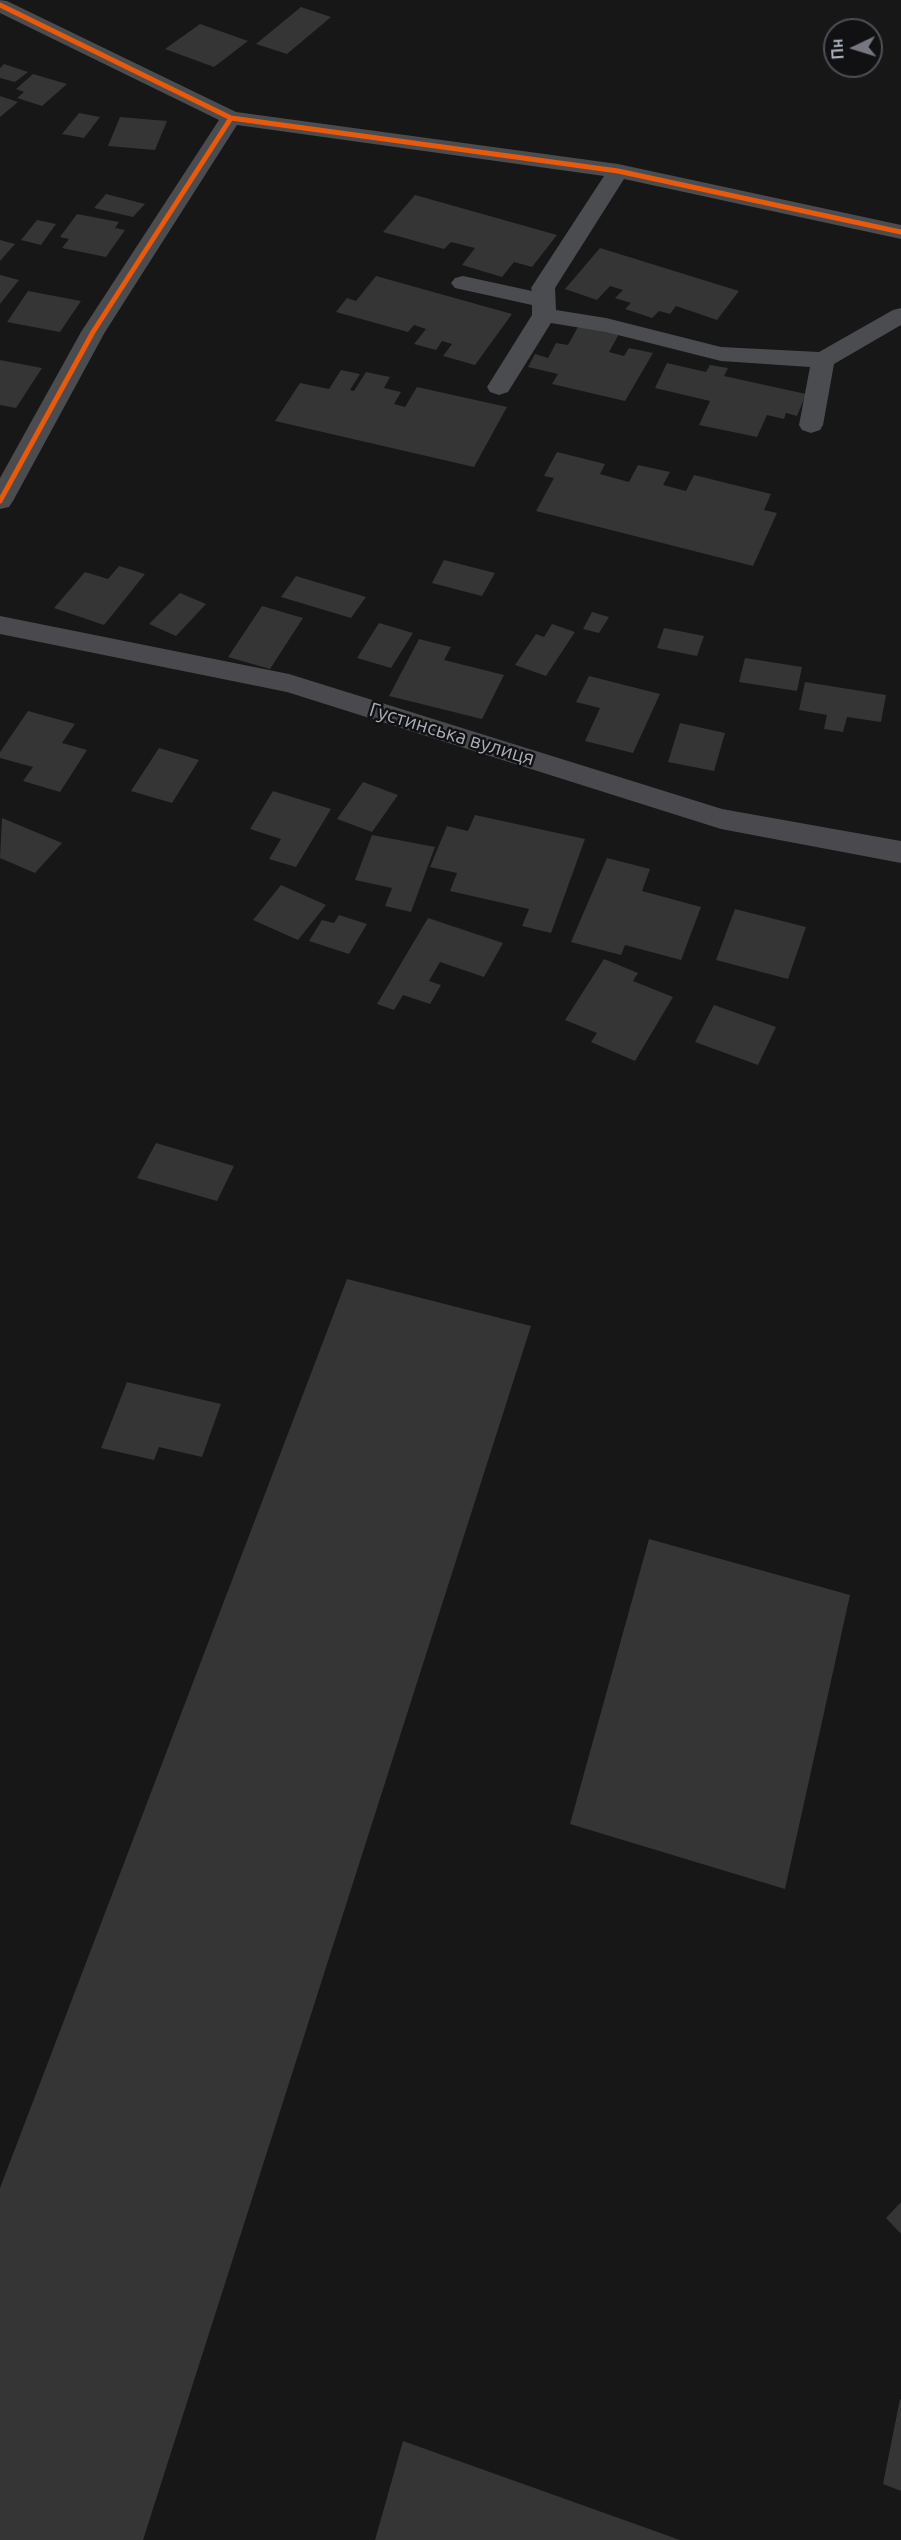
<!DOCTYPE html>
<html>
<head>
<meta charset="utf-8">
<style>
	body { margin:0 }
	#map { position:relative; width:901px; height:2540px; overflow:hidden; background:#171717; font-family:Ubuntu,sans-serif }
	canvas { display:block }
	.north { position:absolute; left:823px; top:18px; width:60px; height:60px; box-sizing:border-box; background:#111113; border:2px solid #4d4f55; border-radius:50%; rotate:266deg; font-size:16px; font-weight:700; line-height:24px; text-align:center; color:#a8adb8 }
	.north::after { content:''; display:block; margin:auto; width:21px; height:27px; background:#757880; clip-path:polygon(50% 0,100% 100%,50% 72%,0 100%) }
</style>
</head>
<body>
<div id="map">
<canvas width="901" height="2540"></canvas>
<div class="north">Пн</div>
</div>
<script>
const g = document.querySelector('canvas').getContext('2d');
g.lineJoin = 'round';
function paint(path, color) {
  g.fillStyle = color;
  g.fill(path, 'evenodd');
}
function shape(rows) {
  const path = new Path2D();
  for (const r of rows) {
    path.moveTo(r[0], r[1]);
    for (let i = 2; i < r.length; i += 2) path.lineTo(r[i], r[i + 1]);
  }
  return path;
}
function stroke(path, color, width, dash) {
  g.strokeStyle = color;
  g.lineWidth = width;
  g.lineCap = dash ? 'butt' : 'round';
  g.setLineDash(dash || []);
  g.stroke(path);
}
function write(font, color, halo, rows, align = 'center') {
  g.font = font + ' Ubuntu,sans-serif';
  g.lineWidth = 5;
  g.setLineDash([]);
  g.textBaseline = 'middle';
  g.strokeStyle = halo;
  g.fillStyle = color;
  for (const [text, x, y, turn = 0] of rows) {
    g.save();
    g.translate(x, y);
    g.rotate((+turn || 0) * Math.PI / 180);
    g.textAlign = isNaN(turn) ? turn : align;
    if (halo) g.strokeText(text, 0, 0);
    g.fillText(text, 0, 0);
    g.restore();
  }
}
paint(shape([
	[301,7,331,17,287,54,256,44],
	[200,24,248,41,214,67,165,49],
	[4,64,28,72,15,82,0,78,0,68],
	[33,74,67,84,42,106,17,98,24,92,16,89],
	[0,96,18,102,0,117],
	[79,113,100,117,84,138,62,134],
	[120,117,167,121,155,150,108,146],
	[106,194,145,204,133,217,94,208],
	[415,195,557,235,532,267,514,262,502,277,462,265,475,248,451,242,444,249,383,232],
	[77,214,119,222,115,228,125,230,106,257,62,248,69,239,60,237],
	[37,220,56,224,41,245,21,240],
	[0,240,15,244,0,261],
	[600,248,739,291,717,320,676,306,670,314,659,311,652,318,625,309,631,303,615,298,623,290,610,286,597,300,565,289],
	[0,275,19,280,0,304],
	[376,276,512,314,475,365,443,356,452,344,442,341,436,350,414,344,426,329,414,325,408,332,336,312,347,298,356,301],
	[28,291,81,301,60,332,7,322],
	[579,325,619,334,609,352,624,356,629,348,653,353,625,401,552,384,558,374,528,367,535,354,548,358,556,343,568,345],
	[0,360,42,368,16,408,0,405],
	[667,363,706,372,710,365,728,368,724,376,806,394,797,416,786,413,784,419,767,415,757,437,699,425,710,401,655,388],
	[341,370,360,374,350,390,354,391,366,372,390,377,384,388,401,392,394,404,405,407,417,387,507,407,474,467,275,421,300,383,329,389],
	[557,452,605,464,600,474,629,482,638,465,670,472,663,485,686,491,694,475,771,494,764,510,777,513,753,566,536,511,554,478,544,476],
	[444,560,495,573,482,596,432,583],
	[119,566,145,574,104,625,54,608,85,572,108,579],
	[296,576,366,597,351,618,281,597],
	[180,593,206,604,176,636,149,624],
	[262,606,303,618,270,669,228,657],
	[592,612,609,617,599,633,583,629],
	[379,623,413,633,391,668,357,658],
	[552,624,575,632,546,676,515,665,536,634,544,637],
	[664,628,704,636,697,656,657,648],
	[419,639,451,647,444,660,504,675,482,719,389,696],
	[745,658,802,667,797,691,739,682],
	[589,676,660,694,633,753,585,741,600,708,576,702],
	[805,682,886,695,881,722,847,717,843,732,824,729,827,715,799,710],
	[28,711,75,724,62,743,87,750,60,792,23,781,33,767,0,758,0,752],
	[680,723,725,733,714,771,668,762],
	[159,748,199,760,172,803,131,791],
	[363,782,398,795,372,832,337,819],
	[273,791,331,809,296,867,269,859,281,839,250,829],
	[475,815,585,839,551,933,522,926,529,909,450,891,457,873,430,867,447,826,468,831],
	[2,818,62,843,35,873,0,858],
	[372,835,435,847,411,912,385,906,392,888,355,880],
	[607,858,650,869,642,891,701,907,681,960,625,945,621,955,571,942],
	[281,885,326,905,298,940,253,920],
	[735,909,806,927,788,979,716,960],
	[339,915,367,924,349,954,309,941,322,920,334,923],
	[428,918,503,943,484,977,440,962,429,981,441,985,430,1004,403,995,394,1010,377,1004],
	[604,959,638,973,633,981,673,997,635,1061,591,1042,597,1033,565,1020],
	[714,1005,776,1027,758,1065,695,1042],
	[156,1143,234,1166,217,1201,137,1178],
	[347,1279,531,1326,143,2540,0,2540,0,2188],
	[127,1382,221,1404,202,1457,159,1447,154,1460,101,1448],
	[649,1539,850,1595,785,1889,570,1824],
	[901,2202,901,2234,886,2218],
	[900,2399,901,2400,901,2491,883,2484],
	[403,2441,680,2540,375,2540]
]), '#353536');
paint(shape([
	[0,0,7,1,236,112,618,164,901,225,901,239,624,179,555,288,556,310,606,318,721,347,819,352,893,310,901,308,901,325,834,364,823,425,820,430,811,433,802,430,799,425,810,367,721,361,606,332,551,323,508,392,499,395,490,392,487,387,532,315,532,305,455,288,451,283,455,278,463,276,532,291,531,288,604,176,237,125,105,332,13,501,9,507,0,509,0,478,81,332,219,120,0,13,0,0]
]), '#4b4c50');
paint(shape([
	[0,616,289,674,722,809,901,841,901,863,721,829,287,692,0,634,0,616]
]), '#4a4a4e');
stroke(shape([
	[0,5,231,118,618,171,901,232],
	[0,501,93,332,231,118]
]), '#e8590c', 5);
write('20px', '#a8adb8', '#111113', [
	["Густинська вулиця",452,734,17]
]);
</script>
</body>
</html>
